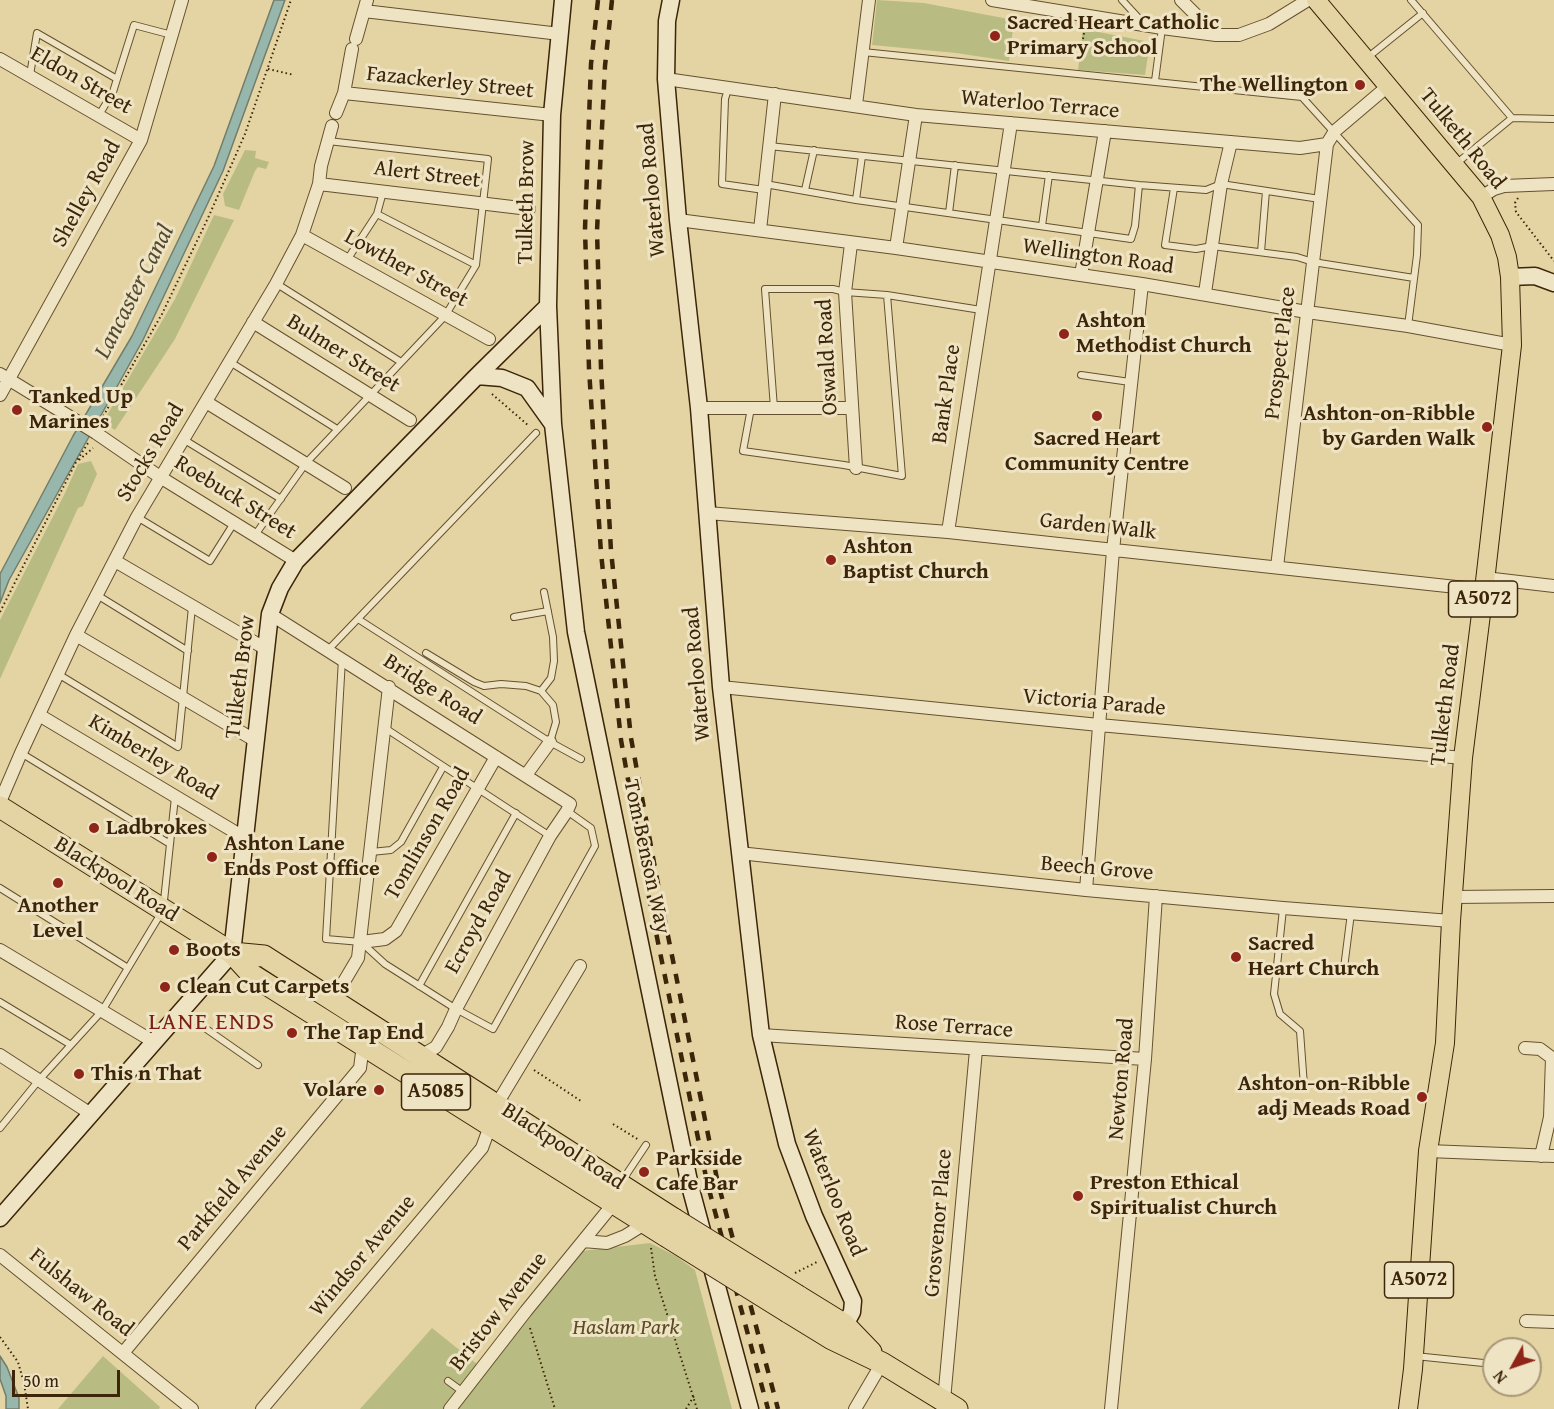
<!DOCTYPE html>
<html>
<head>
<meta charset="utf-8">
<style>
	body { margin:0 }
	#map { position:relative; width:1554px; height:1409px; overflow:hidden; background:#e5d4a3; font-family:"Gentium Book Plus",serif }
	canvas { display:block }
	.north { position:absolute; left:1482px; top:1337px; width:60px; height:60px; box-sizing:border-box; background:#eee3c3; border:2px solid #a79778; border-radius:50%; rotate:230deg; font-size:16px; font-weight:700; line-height:24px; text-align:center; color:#3c2508 }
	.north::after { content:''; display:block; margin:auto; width:21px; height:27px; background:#8f2418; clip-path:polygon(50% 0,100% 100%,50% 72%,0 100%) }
	.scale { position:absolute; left:12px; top:1370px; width:108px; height:27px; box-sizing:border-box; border:3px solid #3c2508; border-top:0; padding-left:8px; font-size:18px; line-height:21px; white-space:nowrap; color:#3c2508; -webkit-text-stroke:4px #eee3c3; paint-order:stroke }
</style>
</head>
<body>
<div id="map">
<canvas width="1554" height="1409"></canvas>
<div class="north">N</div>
<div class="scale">50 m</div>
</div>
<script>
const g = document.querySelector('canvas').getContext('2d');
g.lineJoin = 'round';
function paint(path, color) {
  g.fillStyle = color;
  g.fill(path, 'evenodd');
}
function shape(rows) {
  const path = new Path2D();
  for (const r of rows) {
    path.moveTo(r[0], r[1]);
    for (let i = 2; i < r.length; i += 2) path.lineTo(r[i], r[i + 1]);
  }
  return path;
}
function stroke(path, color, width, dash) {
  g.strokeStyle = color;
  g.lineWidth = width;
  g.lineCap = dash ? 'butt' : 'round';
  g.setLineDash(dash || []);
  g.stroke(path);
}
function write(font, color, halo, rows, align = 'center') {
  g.font = font + ' "Gentium Book Plus",serif';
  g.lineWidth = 6;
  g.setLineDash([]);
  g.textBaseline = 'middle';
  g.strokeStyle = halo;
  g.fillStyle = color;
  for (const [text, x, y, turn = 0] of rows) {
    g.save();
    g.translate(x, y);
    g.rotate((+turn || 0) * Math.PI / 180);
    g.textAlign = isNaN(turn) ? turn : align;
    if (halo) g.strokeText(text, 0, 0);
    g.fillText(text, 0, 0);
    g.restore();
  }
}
paint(shape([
	[877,0,924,3,1014,20,1009,61,956,53,872,45],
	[1083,29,1150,42,1145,75,1078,70],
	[245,150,256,151,255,158,269,162,266,169,258,167,255,171,239,210,225,206,223,194],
	[214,215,234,220,175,339,115,430,103,422,175,299],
	[91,461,97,474,83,506,78,508,0,679,0,620,65,493,78,464],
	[650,1243,676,1256,695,1270,732,1409,360,1409,432,1328,482,1368,573,1252],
	[103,1356,160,1407,159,1409,58,1409]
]), '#b9bc82');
const water = shape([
	[274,0,285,0,223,171,143,340,9,580,0,603,0,574,73,436,132,336,214,166,274,0],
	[0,1356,7,1367,19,1398,19,1409,6,1409,6,1396,0,1379,0,1356]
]);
paint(water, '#97b7ad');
stroke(water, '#737d6b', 1.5);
const lane = shape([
	[1122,0,1144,24],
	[1411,0,1512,118,1554,119],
	[863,52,1302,97,1418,225,1417,255,1408,326],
	[1367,58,1423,13],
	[30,75,37,33,117,79,113,92,99,115],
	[117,79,134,25,172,35],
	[1155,81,1162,28],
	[728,89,725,99,722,184,764,190],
	[769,146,1139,185,1206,190,1221,184,1320,199],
	[1457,163,1512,118],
	[765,184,856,200,1131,239,1135,226,1139,185],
	[1174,188,1165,245,1196,249,1212,246,1297,257,1313,262,1414,278],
	[805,190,814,150],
	[856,200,862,156],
	[949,213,955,165],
	[377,214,476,265],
	[1042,226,1049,175],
	[1261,252,1266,191],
	[347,260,377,214,383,192],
	[277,284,401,362],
	[230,362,337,429],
	[1081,375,1130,382],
	[751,408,743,451,844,465,902,476,887,295],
	[774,408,765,289,833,289,845,292,887,295,981,310],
	[183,439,281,499],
	[137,517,210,561,234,523],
	[255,535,306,463,445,316,476,265,488,159,328,141],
	[97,595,188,651],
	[514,617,548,611],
	[358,619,550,742,581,759],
	[328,650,536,433],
	[426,653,474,682,484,686,501,684,526,686,541,691,553,705,556,722,550,742],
	[342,659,326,939,361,942,385,964,456,1009,493,1029,595,846,591,828,567,811],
	[58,674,178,747,192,607],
	[541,691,551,678,554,661,553,637,544,592],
	[385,728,550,836],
	[21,753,170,844],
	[371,852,391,850,401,842,443,767],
	[0,888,128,968],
	[1283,909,1274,994,1280,1014,1300,1031,1304,1086],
	[1344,968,1351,913],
	[419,986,516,813],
	[0,1002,71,1045],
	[182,1012,258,1065],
	[0,1128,39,1080,102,1011,163,910,175,797],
	[622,1181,646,1145],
	[1415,1356,1493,1364],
	[448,1381,463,1392]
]);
const street = shape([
	[992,0,1162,28,1216,35],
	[1181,0,1216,35,1239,35,1269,24,1308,0],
	[364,11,560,34],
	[356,39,367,0],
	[0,59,141,140],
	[666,79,916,115,1300,148,1327,144,1335,131,1388,86],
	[344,93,552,115],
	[856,105,869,0],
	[336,113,344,93,352,49],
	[319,184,529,209],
	[1481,197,1494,189,1504,186,1554,184],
	[678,220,896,248,1142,284,1307,312,1408,326,1512,345],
	[760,230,775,94],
	[302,235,489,339],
	[851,244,845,292,856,468],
	[896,248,916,115],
	[1081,275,1105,131],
	[1205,293,1221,184,1231,142],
	[253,322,410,420],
	[0,374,54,407],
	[0,395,141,140,182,0],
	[206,402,345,488],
	[699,408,851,408],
	[96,433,160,477,296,561],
	[707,513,948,532,1484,590],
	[948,532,1011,123],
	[115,561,266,649],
	[1277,567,1327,144],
	[1485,578,1554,586],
	[270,614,570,804,567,811,550,836,456,1009,448,1027,436,1047,421,1056],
	[76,635,256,741],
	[721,687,1099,725,1463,758],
	[39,715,245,838],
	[526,775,550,742],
	[0,802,21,753,76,635,137,517,276,284,302,235,319,184,321,166,332,126],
	[739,853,1086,890,1283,908,1451,921],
	[1086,890,1113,550,1142,284],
	[1453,897,1554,896],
	[361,942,385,939,396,931,496,757],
	[0,950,154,1042],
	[325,997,342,985,358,958,389,687],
	[761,1035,1145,1059],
	[1525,1048,1540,1049,1552,1058,1550,1117,1541,1156],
	[0,1055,91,1114],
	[497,1104,580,966],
	[1428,1151,1554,1156],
	[583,1241,607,1243,625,1236,646,1223],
	[0,1255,192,1409],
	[1526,1321,1554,1322],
	[123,1353,360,1068,363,1045],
	[944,1400,976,1050],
	[262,1409,482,1148,490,1126],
	[450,1409,526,1311,614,1203],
	[855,1409,882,1363],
	[1111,1409,1145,1059,1156,896]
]);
const secondary = shape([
	[563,0,552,115,548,306,553,424,576,632,690,1186,750,1409],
	[671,0,667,21,666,79,678,220,699,408,721,687,761,1035,787,1144,814,1216,853,1301,852,1312,845,1325],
	[1510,277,1535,276,1554,283],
	[477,376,502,378,527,388,552,423],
	[0,1218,232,953,270,614,280,588,296,561,475,378,548,306]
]);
const primary = shape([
	[1316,0,1481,197,1500,235,1507,257,1510,277,1512,345,1484,590,1463,758,1451,921,1445,1043,1428,1151,1413,1369,1408,1409]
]);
const highway = shape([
	[0,807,232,953,252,975,666,1236],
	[232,953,264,956,674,1219],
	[798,1296,845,1325,871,1352],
	[788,1312,832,1339,882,1363,957,1409]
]);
stroke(lane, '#66512f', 8);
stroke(street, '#66512f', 14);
stroke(secondary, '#3c2508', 19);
stroke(primary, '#3c2508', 20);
stroke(highway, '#3c2508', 23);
stroke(shape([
	[1016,26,1017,16],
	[1083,39,1085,27],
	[268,69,294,75],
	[1518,198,1515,203,1516,212,1554,261],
	[492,394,529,426],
	[101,420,162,314,208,218,245,134,291,0],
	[79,460,93,448],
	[0,612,76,462,88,443],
	[534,1070,581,1101],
	[613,1124,639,1140],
	[651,1248,655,1276,697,1409],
	[795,1273,819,1261],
	[530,1328,555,1409],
	[0,1337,18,1362,24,1383,28,1409],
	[686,1409,694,1396]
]), '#3c2508', 2, [1.5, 3]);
stroke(lane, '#eee3c3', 6);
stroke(street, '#eee3c3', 12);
stroke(secondary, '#eee3c3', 16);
stroke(primary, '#e5d4a3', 18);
stroke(highway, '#e5d4a3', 21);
stroke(shape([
	[598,0,591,64,585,229,589,369,601,553,621,740,651,908,707,1182,768,1409],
	[612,0,605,66,597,231,601,368,611,551,631,738,662,906,717,1179,778,1409]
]), '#3c2508', 4.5, [10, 10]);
const streetBridge = shape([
	[54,407,96,433]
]);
const highwayBridge = shape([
	[674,1219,798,1296],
	[666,1236,788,1312]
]);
stroke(streetBridge, '#66512f', 14, []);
stroke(highwayBridge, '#3c2508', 23, []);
stroke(streetBridge, '#eee3c3', 12);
stroke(highwayBridge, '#e5d4a3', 21);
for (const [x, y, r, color] of [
	[995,36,6,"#8f2418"],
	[1360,85,6,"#8f2418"],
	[1064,334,6,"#8f2418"],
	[17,410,6,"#8f2418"],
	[1097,416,6,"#8f2418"],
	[1487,427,6,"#8f2418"],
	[831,560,6,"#8f2418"],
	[94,828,6,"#8f2418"],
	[212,857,6,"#8f2418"],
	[58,883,6,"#8f2418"],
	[174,950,6,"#8f2418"],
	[1236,957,6,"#8f2418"],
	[165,987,6,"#8f2418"],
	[292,1033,6,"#8f2418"],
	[79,1074,6,"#8f2418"],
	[379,1090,6,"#8f2418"],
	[1422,1097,6,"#8f2418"],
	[644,1172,6,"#8f2418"],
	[1078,1196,6,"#8f2418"]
]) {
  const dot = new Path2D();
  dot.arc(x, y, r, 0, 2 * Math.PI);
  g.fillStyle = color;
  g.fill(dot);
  stroke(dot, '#eee3c3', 2);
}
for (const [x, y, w] of [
	[1483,599,69],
	[436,1092,69],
	[1419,1280,69]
]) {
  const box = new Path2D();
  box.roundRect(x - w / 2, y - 18, w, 36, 4.5);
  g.fillStyle = '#eee3c3';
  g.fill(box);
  stroke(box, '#3c2508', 1.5);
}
write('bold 21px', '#3c2508', null, [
	["A5072",1483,599],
	["A5085",436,1092],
	["A5072",1419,1280]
]);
write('bold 22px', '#3c2508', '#eee3c3', [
	["Sacred Heart Catholic",1007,23],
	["Primary School",1007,48],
	["The Wellington",1348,85,"right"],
	["Ashton",1076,321],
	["Methodist Church",1076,346],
	["Tanked Up",29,397],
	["Marines",29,422],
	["Ashton-on-Ribble",1475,414,"right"],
	["by Garden Walk",1475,439,"right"],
	["Sacred Heart",1097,439,"center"],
	["Community Centre",1097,464,"center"],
	["Ashton",843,547],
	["Baptist Church",843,572],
	["Ladbrokes",106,828],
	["Ashton Lane",224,844],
	["Ends Post Office",224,869],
	["Another",58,906,"center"],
	["Level",58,931,"center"],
	["Sacred",1248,944],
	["Heart Church",1248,969],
	["Boots",186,950],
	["Clean Cut Carpets",177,987],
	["The Tap End",304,1033],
	["This n That",91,1074],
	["Ashton-on-Ribble",1410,1084,"right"],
	["adj Meads Road",1410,1109,"right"],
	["Volare",367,1090,"right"],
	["Parkside",656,1159],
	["Cafe Bar",656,1184],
	["Preston Ethical",1090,1183],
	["Spiritualist Church",1090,1208]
], 'left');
write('22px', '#3c2508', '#eee3c3', [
	["Eldon Street",81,81,30],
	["Fazackerley Street",450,83,6],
	["Waterloo Terrace",1040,105,5],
	["Tulketh Road",1462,139,51],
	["Alert Street",427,175,7],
	["Waterloo Road",653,190,-95],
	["Shelley Road",87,194,-61],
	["Tulketh Brow",527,202,-89],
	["Wellington Road",1098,257,8],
	["Lowther Street",406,269,29],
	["Prospect Place",1281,353,-83],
	["Bulmer Street",343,354,32],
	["Oswald Road",828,357,-93],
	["Bank Place",947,394,-82],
	["Stocks Road",151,453,-59],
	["Roebuck Street",235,498,32],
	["Garden Walk",1098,527,6],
	["Waterloo Road",698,674,-95],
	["Tulketh Brow",241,677,-83],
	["Bridge Road",432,690,33],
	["Victoria Parade",1094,703,5],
	["Tulketh Road",1446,705,-83],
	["Kimberley Road",153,758,31],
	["Tomlinson Road",428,834,-60],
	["Tom Benson Way",646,857,78],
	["Beech Grove",1097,869,5],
	["Blackpool Road",116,880,32],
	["Ecroyd Road",479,922,-61],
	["Rose Terrace",954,1027,4],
	["Newton Road",1122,1079,-85],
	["Blackpool Road",563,1147,33],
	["Parkfield Avenue",233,1188,-50],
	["Waterloo Road",833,1193,68],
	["Grosvenor Place",939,1223,-85],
	["Windsor Avenue",363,1256,-50],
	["Fulshaw Road",81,1293,39],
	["Bristow Avenue",499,1312,-52]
]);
write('italic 22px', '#5b4b26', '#eee3c3', [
	["Haslam Park",626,1328]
]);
write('italic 24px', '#534a31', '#eee3c3', [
	["Lancaster Canal",135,292,-63]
]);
g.letterSpacing = '1.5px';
write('24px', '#7a1f14', '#eee3c3', [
	["LANE ENDS",212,1023]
]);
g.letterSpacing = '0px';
</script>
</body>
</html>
